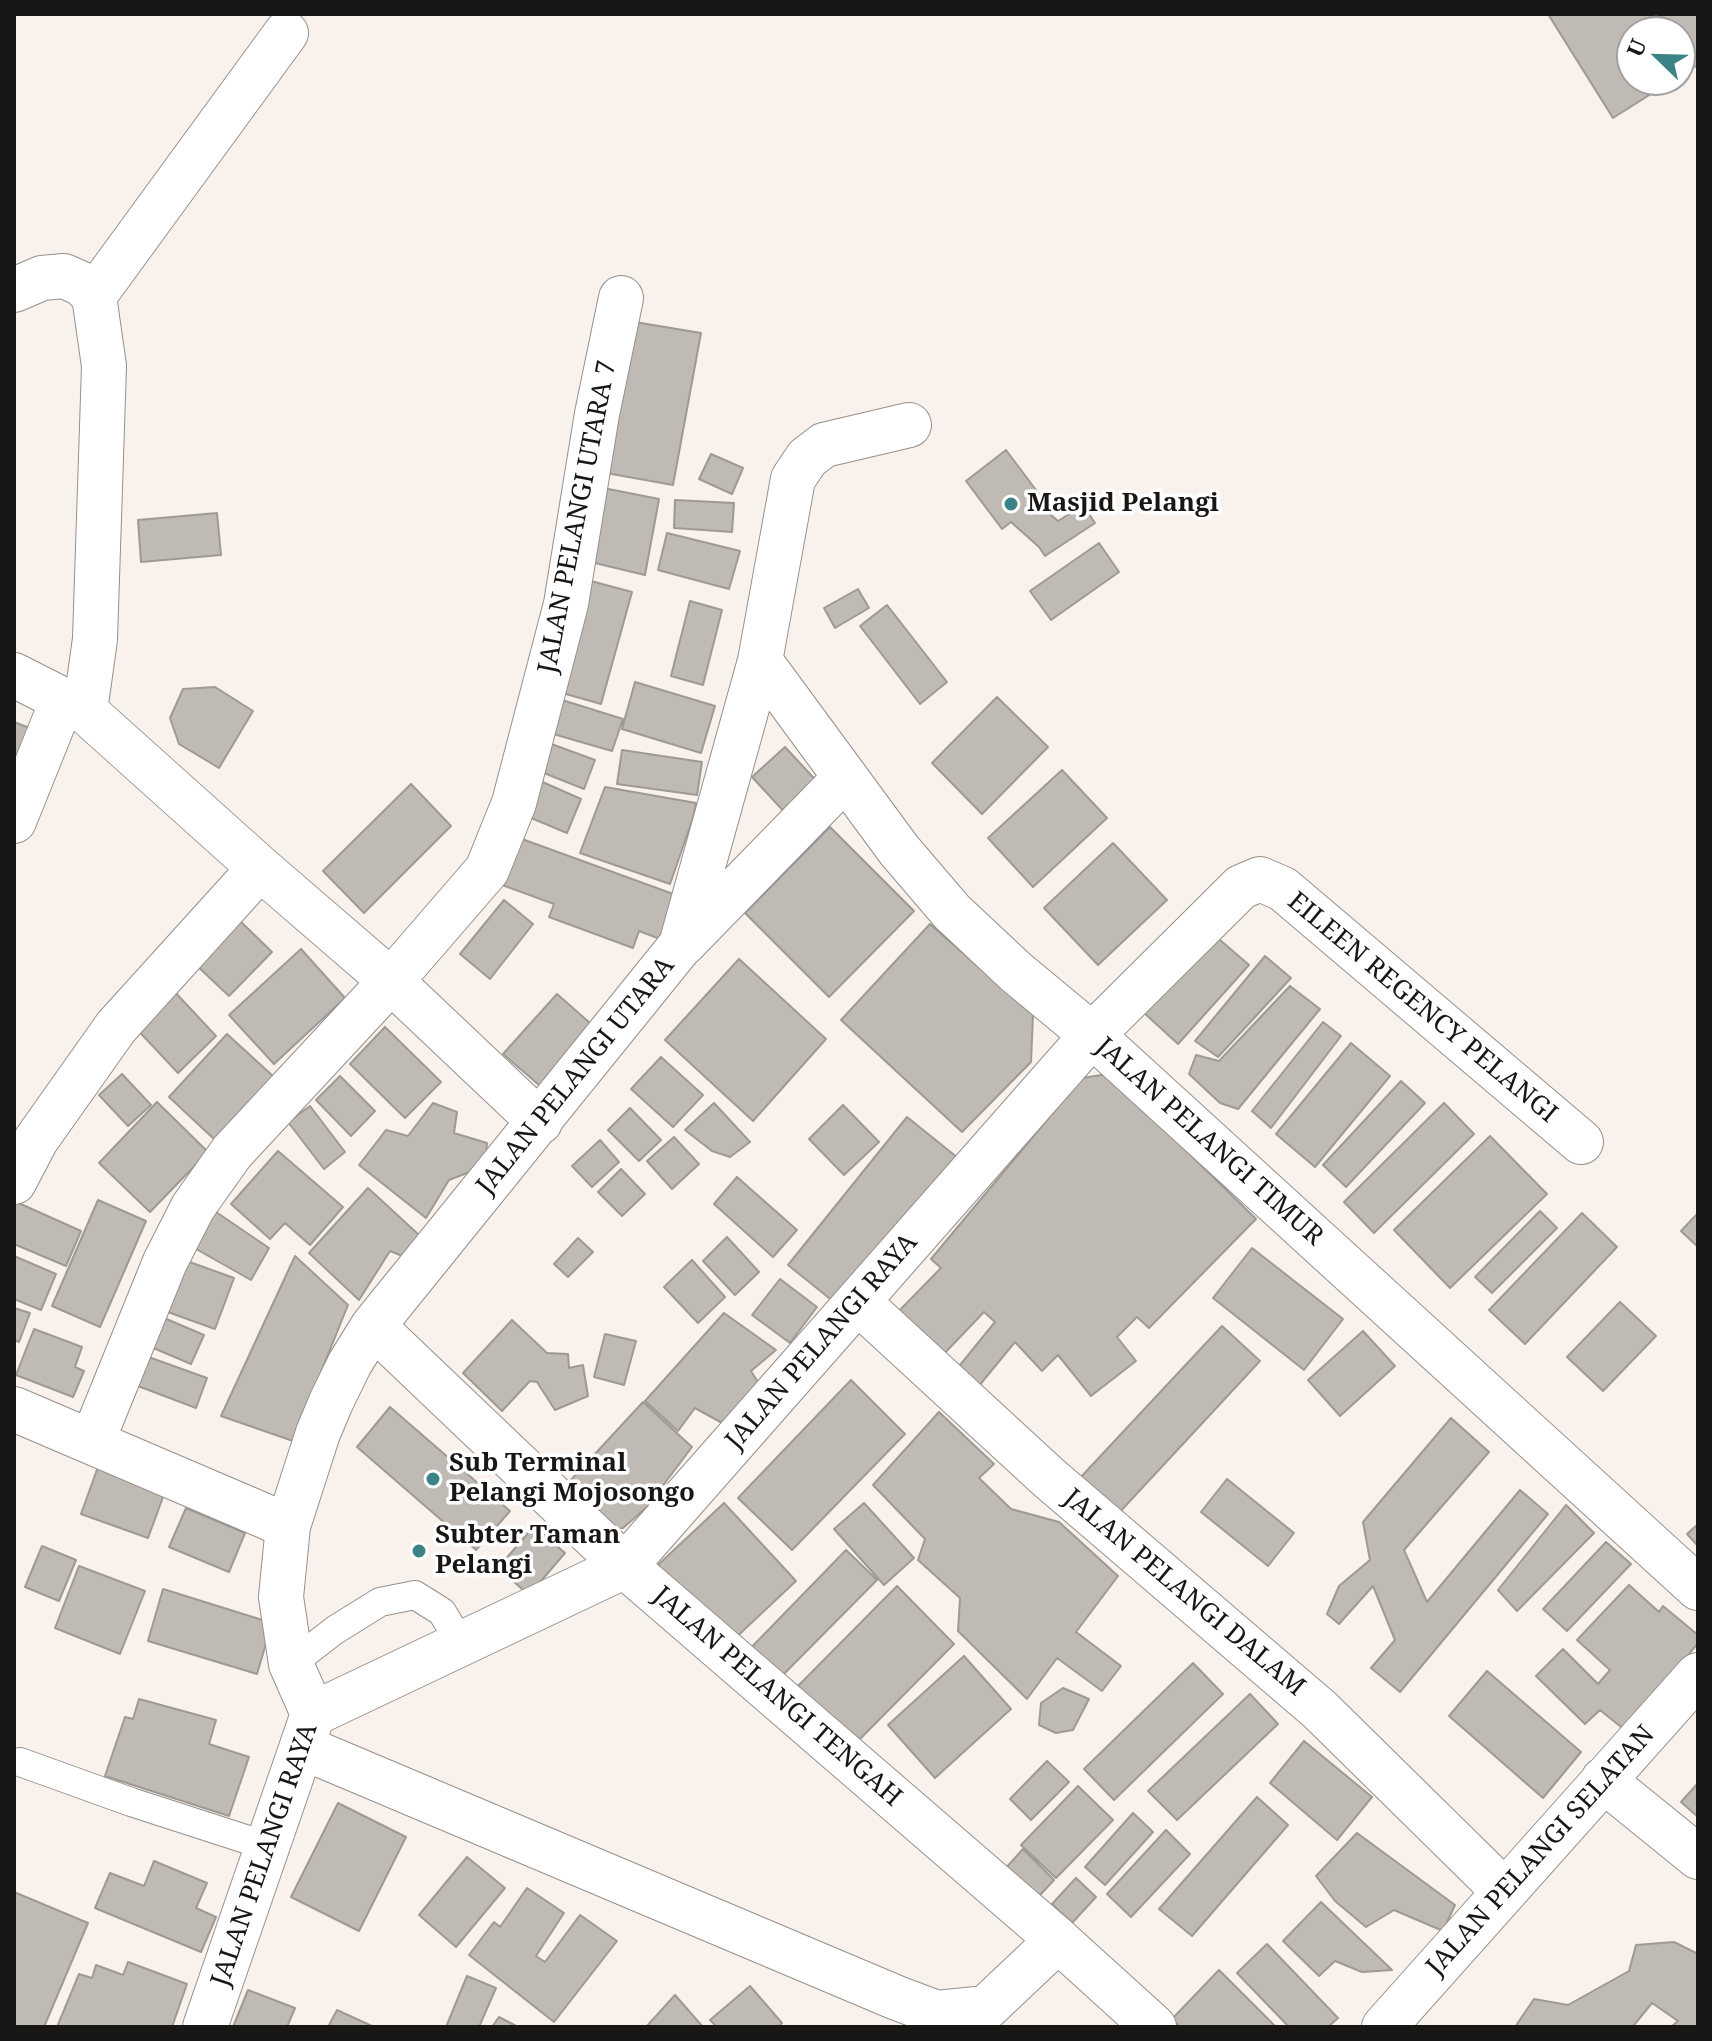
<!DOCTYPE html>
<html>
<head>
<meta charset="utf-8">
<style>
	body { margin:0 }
	#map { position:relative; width:1712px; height:2041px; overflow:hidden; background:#f8f1ec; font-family:"Noto Serif",serif }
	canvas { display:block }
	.frame { position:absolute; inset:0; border:16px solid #191715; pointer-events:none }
	.north { position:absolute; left:1616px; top:16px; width:80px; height:80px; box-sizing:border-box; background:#fff; border:2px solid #a3a2a1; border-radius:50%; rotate:293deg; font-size:22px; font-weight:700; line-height:32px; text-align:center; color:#191715 }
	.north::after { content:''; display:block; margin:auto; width:28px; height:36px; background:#3b8384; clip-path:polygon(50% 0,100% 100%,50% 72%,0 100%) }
</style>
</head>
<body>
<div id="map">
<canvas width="1712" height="2041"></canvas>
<div class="frame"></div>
<div class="north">U</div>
</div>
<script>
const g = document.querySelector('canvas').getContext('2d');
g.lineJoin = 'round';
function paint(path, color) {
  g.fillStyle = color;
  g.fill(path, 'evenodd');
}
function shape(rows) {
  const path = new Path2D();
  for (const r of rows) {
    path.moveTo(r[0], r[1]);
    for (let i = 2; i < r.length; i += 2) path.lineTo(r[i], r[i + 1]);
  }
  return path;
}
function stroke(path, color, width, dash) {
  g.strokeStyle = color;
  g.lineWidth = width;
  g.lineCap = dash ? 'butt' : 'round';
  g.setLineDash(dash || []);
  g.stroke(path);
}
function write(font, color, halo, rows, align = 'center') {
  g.font = font + ' "Noto Serif",serif';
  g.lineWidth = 7;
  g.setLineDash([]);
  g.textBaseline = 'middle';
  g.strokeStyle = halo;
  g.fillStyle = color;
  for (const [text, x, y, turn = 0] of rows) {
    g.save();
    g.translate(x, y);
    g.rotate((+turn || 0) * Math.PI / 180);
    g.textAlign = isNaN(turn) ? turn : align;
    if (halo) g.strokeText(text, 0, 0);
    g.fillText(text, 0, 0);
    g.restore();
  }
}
const building = shape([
	[1548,14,1698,14,1698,65,1680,76,1680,32,1632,32,1632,80,1673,80,1613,118,1548,14],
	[623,320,701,333,673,485,595,471,623,320],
	[1006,450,1042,498,1037,503,1058,521,1083,505,1095,523,1045,556,1039,547,1011,522,1002,529,966,481,1006,450],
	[711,454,743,468,732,494,699,479,711,454],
	[588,485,659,499,645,575,578,559,588,485],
	[675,500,734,503,732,532,674,528,675,500],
	[217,513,221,555,141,562,138,520,217,513],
	[667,533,740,551,729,589,658,570,667,533],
	[1099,543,1119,572,1051,620,1030,591,1099,543],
	[576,577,632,592,601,704,545,688,576,577],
	[858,589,869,608,835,628,824,608,858,589],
	[690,601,722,610,703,685,671,676,690,601],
	[887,605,947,682,920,704,860,626,887,605],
	[635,682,715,706,701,753,622,729,635,682],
	[215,687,253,711,219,768,179,744,170,718,183,689,215,687],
	[546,695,623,719,612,751,536,729,546,695],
	[997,697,1048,747,982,814,932,763,997,697],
	[14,722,40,732,26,761,14,756,14,722],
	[535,738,595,760,584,789,524,765,535,738],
	[785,747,822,787,789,817,752,777,785,747],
	[622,750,702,762,697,795,617,784,622,750],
	[1062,770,1107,818,1033,887,988,838,1062,770],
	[538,780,581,799,567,833,524,815,538,780],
	[411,784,451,826,364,913,323,871,411,784],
	[605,787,696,803,693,818,670,884,580,853,605,787],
	[830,827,914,911,829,997,745,913,830,827],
	[511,835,687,899,671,943,639,931,633,948,549,917,554,904,494,882,511,835],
	[1113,843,1167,900,1098,965,1044,908,1113,843],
	[504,900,533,924,490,979,460,954,504,900],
	[238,919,272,952,229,996,195,964,238,919],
	[930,924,1033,1015,1031,1062,962,1132,841,1020,930,924],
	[1212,933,1249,965,1178,1044,1142,1011,1212,933],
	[301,949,345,998,274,1064,229,1015,301,949],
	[1265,956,1291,978,1218,1057,1195,1041,1265,956],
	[739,959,826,1039,753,1121,665,1040,739,959],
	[1290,986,1320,1009,1238,1109,1220,1103,1189,1074,1196,1055,1219,1061,1290,986],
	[172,989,216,1036,178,1073,133,1025,172,989],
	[557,994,599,1031,546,1091,503,1054,557,994],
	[1323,1022,1341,1036,1271,1128,1252,1111,1323,1022],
	[385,1027,441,1082,405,1118,350,1064,385,1027],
	[227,1034,274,1077,215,1140,169,1097,227,1034],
	[1351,1043,1390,1076,1315,1167,1276,1134,1351,1043],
	[661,1057,703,1095,673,1127,631,1089,661,1057],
	[122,1074,151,1105,128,1126,99,1095,122,1074],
	[1108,1074,1256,1219,1149,1328,1137,1317,1117,1337,1136,1361,1091,1396,1058,1355,1042,1371,1015,1342,978,1387,956,1370,995,1322,984,1312,941,1357,896,1314,941,1268,931,1259,1082,1078,1108,1074],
	[340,1076,375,1111,351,1136,316,1100,340,1076],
	[1401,1081,1425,1103,1346,1187,1323,1165,1401,1081],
	[157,1102,208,1152,150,1212,99,1163,157,1102],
	[433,1103,457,1112,454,1133,487,1143,485,1166,449,1180,426,1218,359,1165,386,1130,408,1136,433,1103],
	[714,1103,750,1142,730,1157,712,1151,685,1130,714,1103],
	[1444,1103,1474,1134,1374,1233,1344,1202,1444,1103],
	[843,1105,879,1142,844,1175,809,1139,843,1105],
	[310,1106,345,1152,324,1169,288,1122,310,1106],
	[630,1108,661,1140,639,1161,608,1130,630,1108],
	[907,1117,958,1158,839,1306,788,1265,907,1117],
	[1490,1136,1547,1194,1450,1288,1394,1230,1490,1136],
	[674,1137,699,1164,672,1189,647,1161,674,1137],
	[600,1140,619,1162,592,1187,572,1166,600,1140],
	[278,1151,343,1207,310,1245,285,1223,270,1239,231,1204,278,1151],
	[621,1169,645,1194,622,1216,598,1192,621,1169],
	[737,1177,797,1230,773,1257,714,1204,737,1177],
	[368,1188,419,1235,405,1257,390,1251,359,1300,309,1253,368,1188],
	[98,1200,146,1221,100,1327,52,1306,98,1200],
	[14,1201,81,1231,66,1266,14,1244,14,1201],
	[1540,1211,1557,1228,1492,1293,1475,1277,1540,1211],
	[216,1212,269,1248,251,1280,189,1245,216,1212],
	[1582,1213,1617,1247,1525,1344,1489,1310,1582,1213],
	[1698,1213,1698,1247,1681,1231,1698,1213],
	[727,1237,759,1272,735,1295,703,1261,727,1237],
	[578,1238,593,1252,568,1277,554,1264,578,1238],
	[1252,1248,1343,1319,1304,1370,1213,1298,1252,1248],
	[14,1256,56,1274,41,1310,14,1299,14,1256],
	[295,1256,348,1305,293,1441,221,1416,295,1256],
	[184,1260,234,1278,215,1329,165,1311,184,1260],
	[692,1260,725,1297,698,1323,664,1287,692,1260],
	[780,1279,817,1307,790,1343,752,1315,780,1279],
	[1620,1302,1656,1336,1603,1391,1567,1357,1620,1302],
	[14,1308,30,1313,19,1342,14,1340,14,1308],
	[724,1313,776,1350,751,1371,761,1387,724,1424,695,1408,678,1431,645,1401,724,1313],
	[157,1315,204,1335,191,1364,144,1344,157,1315],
	[512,1320,547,1353,568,1354,569,1368,583,1365,588,1396,555,1410,537,1382,530,1381,502,1411,463,1373,512,1320],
	[1222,1326,1260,1361,1117,1515,1079,1479,1222,1326],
	[34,1329,82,1347,75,1367,84,1371,73,1397,16,1375,34,1329],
	[1363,1331,1395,1366,1340,1416,1308,1380,1363,1331],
	[605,1334,636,1341,624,1385,594,1377,605,1334],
	[140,1354,207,1378,196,1408,130,1383,140,1354],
	[851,1380,905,1434,792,1550,738,1498,851,1380],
	[643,1402,692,1447,646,1508,623,1528,598,1529,557,1495,643,1402],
	[390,1407,510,1511,476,1550,357,1447,390,1407],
	[939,1412,994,1464,979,1478,1011,1509,1059,1522,1118,1576,1076,1632,1121,1666,1102,1691,1057,1658,1027,1699,958,1631,960,1598,918,1560,925,1539,873,1485,939,1412],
	[1451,1418,1489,1452,1404,1550,1427,1602,1520,1490,1548,1514,1400,1692,1371,1668,1395,1640,1373,1586,1339,1624,1327,1614,1339,1586,1370,1560,1363,1522,1451,1418],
	[99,1464,166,1489,148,1538,81,1514,99,1464],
	[1227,1479,1294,1533,1268,1566,1201,1512,1227,1479],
	[724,1503,796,1581,730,1643,658,1565,724,1503],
	[864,1503,914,1558,884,1585,834,1529,864,1503],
	[1566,1505,1594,1533,1517,1611,1498,1590,1566,1505],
	[186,1508,245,1533,229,1572,169,1547,186,1508],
	[1698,1524,1698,1546,1687,1534,1698,1524],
	[534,1526,565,1553,529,1595,498,1568,534,1526],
	[1606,1542,1631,1564,1567,1631,1543,1609,1606,1542],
	[42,1546,76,1560,59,1601,25,1587,42,1546],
	[846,1550,877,1580,773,1685,743,1656,846,1550],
	[79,1566,145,1591,120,1654,55,1628,79,1566],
	[1629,1585,1659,1612,1663,1606,1698,1635,1698,1643,1626,1731,1600,1710,1585,1724,1536,1676,1563,1649,1598,1684,1610,1670,1577,1640,1629,1585],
	[897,1586,954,1644,855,1744,798,1686,897,1586],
	[163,1589,272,1623,257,1674,148,1641,163,1589],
	[964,1656,1011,1709,935,1778,888,1725,964,1656],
	[1193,1663,1223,1694,1114,1800,1084,1769,1193,1663],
	[1487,1671,1581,1752,1543,1798,1449,1716,1487,1671],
	[1063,1688,1089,1699,1073,1730,1056,1733,1039,1725,1041,1703,1063,1688],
	[1250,1694,1278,1724,1177,1820,1148,1791,1250,1694],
	[139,1699,216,1720,209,1744,249,1757,229,1816,105,1776,125,1717,133,1719,139,1699],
	[1304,1741,1372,1797,1337,1840,1270,1783,1304,1741],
	[1047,1761,1069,1782,1031,1820,1010,1799,1047,1761],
	[1698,1783,1698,1817,1681,1802,1698,1783],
	[1078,1786,1113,1820,1056,1878,1021,1845,1078,1786],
	[1257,1797,1288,1825,1192,1936,1159,1909,1257,1797],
	[338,1803,406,1837,359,1931,291,1897,338,1803],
	[1133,1813,1153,1832,1105,1885,1085,1867,1133,1813],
	[1166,1830,1190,1854,1131,1917,1107,1894,1166,1830],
	[1357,1833,1455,1905,1443,1931,1394,1910,1366,1927,1335,1901,1316,1876,1357,1833],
	[1023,1849,1054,1880,1027,1909,996,1879,1023,1849],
	[467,1857,505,1888,456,1947,419,1915,467,1857],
	[154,1861,207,1883,196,1908,216,1917,201,1952,95,1908,110,1873,144,1886,154,1861],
	[1076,1878,1096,1897,1072,1923,1052,1904,1076,1878],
	[527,1888,564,1913,536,1956,545,1962,580,1915,617,1941,554,2022,469,1955,494,1922,500,1927,527,1888],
	[14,1892,88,1923,44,2027,14,2027,14,1892],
	[1321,1902,1392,1970,1362,1972,1335,1961,1319,1976,1283,1941,1321,1902],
	[1674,1942,1698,1954,1698,2027,1671,2027,1678,2021,1652,2003,1634,2025,1635,2027,1515,2027,1534,1999,1568,2005,1629,1971,1636,1945,1674,1942],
	[1267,1944,1338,2018,1328,2027,1289,2027,1237,1973,1267,1944],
	[128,1962,187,1984,172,2027,57,2027,79,1974,92,1978,96,1965,123,1975,128,1962],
	[1219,1970,1276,2027,1180,2027,1172,2019,1219,1970],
	[467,1976,496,1988,479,2027,446,2027,467,1976],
	[750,1986,782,2023,778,2027,717,2027,710,2020,750,1986],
	[248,1990,295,2008,287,2027,233,2027,248,1990],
	[675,1995,703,2027,646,2027,675,1995],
	[337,2010,374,2027,328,2027,337,2010],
	[499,2017,518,2027,492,2027,499,2017]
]);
paint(building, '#c0bab5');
stroke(building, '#9f9995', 2);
const lane = shape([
	[291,1664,335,1630,380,1602,415,1595,442,1612,461,1644],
	[20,1762,131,1802,267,1846]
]);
const street = shape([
	[14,290,42,278,64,276,82,284,94,296,104,366,95,639,85,711],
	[94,296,286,33],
	[760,661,899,850,952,912,1016,972,1092,1035,1698,1588],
	[14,675,85,711,260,868,391,981,540,1122],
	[14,821,63,699],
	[683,944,845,778],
	[14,1182,36,1140,116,1027,260,868],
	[858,1302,1048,1477,1320,1710,1504,1891],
	[373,1326,625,1566,1058,1940,1154,2027],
	[14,1409,288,1526],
	[92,1442,165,1262,193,1207,232,1152,391,981,487,870,514,803,566,604,597,414,621,298],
	[313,1714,291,1664,281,1597,288,1526,318,1433,331,1402,350,1363,373,1326,681,945,760,661,793,479,807,458,824,445,909,425],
	[302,1747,897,1998,937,2013,986,2008,1058,1940],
	[1603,1780,1698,1857],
	[205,2027,313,1714,625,1566,1092,1035,1241,887,1260,879,1283,889,1581,1142],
	[1384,2027,1698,1675]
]);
stroke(lane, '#96908c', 30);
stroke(street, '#96908c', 46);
stroke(lane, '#fff', 28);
stroke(street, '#fff', 44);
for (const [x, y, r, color] of [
	[1011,504,8,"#3b8384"],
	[433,1479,8,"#3b8384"],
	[419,1551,8,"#3b8384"]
]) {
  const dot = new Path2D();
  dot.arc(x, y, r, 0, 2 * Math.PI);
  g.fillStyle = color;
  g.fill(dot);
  stroke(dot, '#fff', 3);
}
write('bold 26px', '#191715', '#fff', [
	["Masjid Pelangi",1027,504],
	["Sub Terminal",449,1464],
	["Pelangi Mojosongo",449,1494],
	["Subter Taman",435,1536],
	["Pelangi",435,1566]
], 'left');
write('26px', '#191715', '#fff', [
	["JALAN PELANGI UTARA 7",578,517,-79],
	["EILEEN REGENCY PELANGI",1422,1008,40],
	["JALAN PELANGI UTARA",576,1076,-51],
	["JALAN PELANGI TIMUR",1209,1142,42],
	["JALAN PELANGI RAYA",822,1342,-49],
	["JALAN PELANGI DALAM",1184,1593,40],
	["JALAN PELANGI TENGAH",777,1697,41],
	["JALAN PELANGI SELATAN",1541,1851,-48],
	["JALAN PELANGI RAYA",265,1855,-71]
]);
</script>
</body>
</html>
